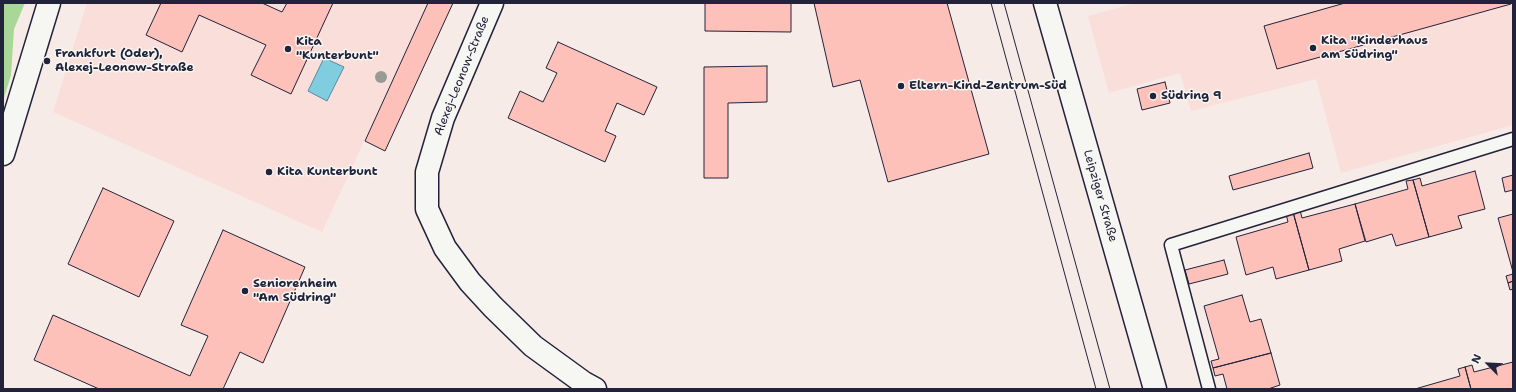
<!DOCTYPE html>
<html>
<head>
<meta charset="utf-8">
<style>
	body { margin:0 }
	#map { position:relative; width:1516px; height:392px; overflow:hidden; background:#f7ebe7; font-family:"Shantell Sans",sans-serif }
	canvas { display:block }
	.frame { position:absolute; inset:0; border:4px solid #22223b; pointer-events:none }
	.north { position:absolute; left:1468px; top:344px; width:40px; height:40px; -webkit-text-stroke:3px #f6f6f2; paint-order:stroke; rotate:294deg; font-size:11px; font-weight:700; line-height:16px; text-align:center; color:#22223b }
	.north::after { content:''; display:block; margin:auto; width:14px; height:18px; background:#22223b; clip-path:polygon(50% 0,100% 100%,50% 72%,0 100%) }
</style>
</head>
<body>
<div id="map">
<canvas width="1516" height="392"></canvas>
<div class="frame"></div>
<div class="north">N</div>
</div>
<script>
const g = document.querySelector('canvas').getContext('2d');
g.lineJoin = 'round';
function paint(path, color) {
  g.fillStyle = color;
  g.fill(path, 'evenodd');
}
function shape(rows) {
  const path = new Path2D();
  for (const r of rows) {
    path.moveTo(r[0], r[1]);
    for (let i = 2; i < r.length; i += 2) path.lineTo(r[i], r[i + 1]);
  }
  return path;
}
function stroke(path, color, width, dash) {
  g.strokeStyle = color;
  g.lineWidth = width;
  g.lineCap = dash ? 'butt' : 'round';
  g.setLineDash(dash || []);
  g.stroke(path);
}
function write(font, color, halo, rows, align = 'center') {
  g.font = font + ' "Shantell Sans",sans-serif';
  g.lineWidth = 3;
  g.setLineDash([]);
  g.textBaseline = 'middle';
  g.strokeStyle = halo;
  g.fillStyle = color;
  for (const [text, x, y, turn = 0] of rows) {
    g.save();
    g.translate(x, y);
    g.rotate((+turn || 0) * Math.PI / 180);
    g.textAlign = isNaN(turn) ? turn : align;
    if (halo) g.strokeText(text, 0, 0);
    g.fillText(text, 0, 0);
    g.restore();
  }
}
paint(shape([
	[87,3,428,3,322,232,53,112],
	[1135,3,1513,3,1513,125,1341,173,1316,79,1191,111,1180,73,1109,93,1088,16]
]), '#f9deda');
paint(shape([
	[3,3,25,3,14,29,11,75,3,101]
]), '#a8d797');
const water = shape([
	[324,58,344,67,327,101,308,91,324,58]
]);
paint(water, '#81cde0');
stroke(water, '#5b899e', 1);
const building = shape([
	[161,3,262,3,282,12,287,3,333,3,291,94,251,75,266,45,199,15,182,52,146,35,161,3],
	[428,3,453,3,385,151,365,141,428,3],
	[705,3,791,3,791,32,705,31,705,3],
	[814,3,947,3,989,154,888,182,860,80,833,87,814,3],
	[1345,3,1511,3,1511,4,1277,69,1264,26,1345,3],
	[558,42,657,87,644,115,617,103,605,131,616,136,605,162,508,118,520,91,543,102,557,73,546,68,558,42],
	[767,66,767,102,728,103,728,178,704,178,704,67,767,66],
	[1165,82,1170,103,1142,110,1137,89,1165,82],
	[1309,153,1313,168,1233,190,1229,176,1309,153],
	[1475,171,1485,209,1458,216,1462,228,1429,237,1413,180,1420,178,1422,186,1475,171],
	[1513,175,1513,190,1505,192,1502,178,1513,175],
	[1413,180,1429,237,1396,246,1392,234,1366,242,1355,204,1408,189,1406,181,1413,180],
	[103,188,174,221,139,297,68,264,103,188],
	[1355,204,1365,241,1339,249,1342,261,1309,270,1293,212,1300,210,1302,218,1355,204],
	[1293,212,1309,270,1276,279,1273,267,1246,275,1236,237,1288,222,1286,214,1293,212],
	[1513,214,1513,272,1498,218,1513,214],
	[223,230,305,267,263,363,240,352,223,389,99,389,34,360,53,315,190,376,208,336,181,325,223,230],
	[1224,260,1228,274,1189,284,1185,270,1224,260],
	[1513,274,1513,281,1508,283,1506,276,1513,274],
	[1513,281,1513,289,1510,290,1508,283,1513,281],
	[1242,295,1250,322,1261,319,1271,353,1213,368,1211,361,1219,359,1204,306,1242,295],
	[1271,353,1280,385,1268,389,1227,389,1223,374,1215,376,1213,368,1271,353],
	[1513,362,1513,389,1471,389,1465,367,1472,365,1474,372,1513,362],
	[1465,367,1471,389,1415,389,1460,376,1458,369,1465,367]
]);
paint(building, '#fdc1ba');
stroke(building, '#22223b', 1);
const lane = shape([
	[1209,389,1171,245,1513,139]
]);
const street = shape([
	[492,3,443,118,427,172,427,209,445,248,470,282,493,307,533,346,584,383,595,389],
	[3,154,49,3]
]);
const secondary = shape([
	[1045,3,1155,389]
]);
stroke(lane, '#22223b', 15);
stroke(street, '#22223b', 25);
stroke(secondary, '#22223b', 25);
stroke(lane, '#f6f6f2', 12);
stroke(street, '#f6f6f2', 22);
stroke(secondary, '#f6f6f2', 22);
stroke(shape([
	[991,3,1096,389],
	[1004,3,1110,389]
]), '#22223b', 1);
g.fillStyle = '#989a98';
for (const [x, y] of [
	[381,77]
]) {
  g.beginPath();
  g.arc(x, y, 6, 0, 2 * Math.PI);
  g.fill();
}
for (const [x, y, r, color] of [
	[1313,48,4,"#22223b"],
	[288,49,4,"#22223b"],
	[47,61,4,"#22223b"],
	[901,86,4,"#22223b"],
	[1153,96,4,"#22223b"],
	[269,172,4,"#22223b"],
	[245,291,4,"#22223b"]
]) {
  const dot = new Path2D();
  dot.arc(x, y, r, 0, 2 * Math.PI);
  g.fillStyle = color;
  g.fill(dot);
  stroke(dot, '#f6f6f2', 1.5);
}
write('bold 12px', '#22223b', '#f6f6f2', [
	["Kita \"Kinderhaus",1321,41],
	["am Südring\"",1321,55],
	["Kita",296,42],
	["\"Kunterbunt\"",296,56],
	["Frankfurt (Oder),",55,54],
	["Alexej-Leonow-Straße",55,68],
	["Eltern-Kind-Zentrum-Süd",909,86],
	["Südring 9",1161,96],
	["Kita Kunterbunt",277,172],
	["Seniorenheim",253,284],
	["\"Am Südring\"",253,298]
], 'left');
write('12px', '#22223b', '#f6f6f2', [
	["Alexej-Leonow-Straße",462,76,-68],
	["Leipziger Straße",1100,196,74]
]);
</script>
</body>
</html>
